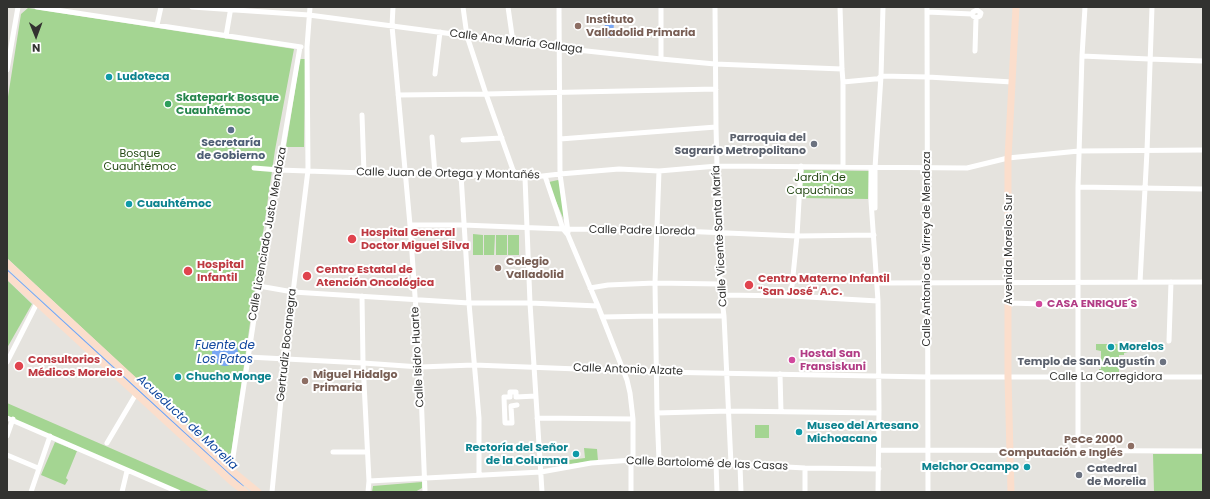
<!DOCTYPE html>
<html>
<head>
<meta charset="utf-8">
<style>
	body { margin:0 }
	#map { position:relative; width:1210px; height:499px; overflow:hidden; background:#e5e3de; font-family:Poppins,sans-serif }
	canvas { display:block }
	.frame { position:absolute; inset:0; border:8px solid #323230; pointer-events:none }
	.north { position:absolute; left:16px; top:16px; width:40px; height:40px; -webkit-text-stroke:3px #fff; paint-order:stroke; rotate:179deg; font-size:11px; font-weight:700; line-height:16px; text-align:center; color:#323230 }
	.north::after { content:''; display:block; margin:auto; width:14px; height:18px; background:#323230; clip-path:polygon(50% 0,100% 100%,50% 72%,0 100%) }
</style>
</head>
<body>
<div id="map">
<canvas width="1210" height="499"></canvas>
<div class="frame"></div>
<div class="north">N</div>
</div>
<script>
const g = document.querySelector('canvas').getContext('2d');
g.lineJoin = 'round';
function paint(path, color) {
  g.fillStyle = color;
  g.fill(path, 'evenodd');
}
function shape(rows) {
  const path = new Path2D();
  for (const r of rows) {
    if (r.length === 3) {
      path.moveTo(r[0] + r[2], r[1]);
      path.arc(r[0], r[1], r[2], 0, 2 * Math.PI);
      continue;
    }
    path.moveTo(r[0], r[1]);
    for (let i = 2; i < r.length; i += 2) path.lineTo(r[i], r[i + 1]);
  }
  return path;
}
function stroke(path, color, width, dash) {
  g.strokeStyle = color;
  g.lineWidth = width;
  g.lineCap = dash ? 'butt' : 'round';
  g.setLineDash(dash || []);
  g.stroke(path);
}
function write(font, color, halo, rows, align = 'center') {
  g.font = font + ' Poppins,sans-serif';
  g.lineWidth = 4;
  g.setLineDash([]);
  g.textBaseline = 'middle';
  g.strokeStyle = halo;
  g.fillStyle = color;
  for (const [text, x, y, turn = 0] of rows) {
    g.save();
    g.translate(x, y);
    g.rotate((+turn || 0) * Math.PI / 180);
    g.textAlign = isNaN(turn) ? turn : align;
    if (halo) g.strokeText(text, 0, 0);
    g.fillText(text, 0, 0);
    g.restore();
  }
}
paint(shape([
	[28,8,294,49,275,150,231,455,225,461,7,258,7,103,21,14],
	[300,59,305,59,304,147,286,147],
	[804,170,869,171,868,199,801,198],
	[558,180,560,181,564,220,548,183,549,182],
	[473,234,483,235,483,255,473,255],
	[484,235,495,235,494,255,484,255],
	[496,235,507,235,507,255,496,255],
	[508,235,519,235,519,255,508,255],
	[7,280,32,304,7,348],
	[1096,344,1128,344,1128,352,1124,353,1124,355,1119,355,1119,375,1099,375,1099,369,1101,369,1101,351,1096,350],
	[7,403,211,492,181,492,7,419],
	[755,425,769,425,769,438,755,438],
	[55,442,77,451,66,478,68,480,65,485,41,475],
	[584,448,597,449,598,461,569,464,569,460,585,458],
	[1153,454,1203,454,1203,492,1154,492],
	[422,482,422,488,415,492,372,492,373,486]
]), '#a4d592');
paint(shape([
	[605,22,614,22,613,38,604,38],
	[225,353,13]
]), '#79a7f3');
stroke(shape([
	[7,270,243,486]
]), '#79a7f3', 1.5);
stroke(shape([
	[37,7,301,47],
	[192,7,309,15,559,48,661,59,715,64,842,69],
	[393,7,392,26,410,225,420,367,425,492],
	[463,7,467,36,486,94,513,170,519,178],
	[508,7,513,42],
	[559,7,560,174,568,232],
	[715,7,716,127,720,284,724,316,731,464],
	[840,7,842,69,843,82,843,167],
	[927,7,928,492],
	[927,12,972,14,973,16,976,18,980,16,981,13,977,10,973,12,972,14],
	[157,25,161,7],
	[226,36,231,7],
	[975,51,976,18],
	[1082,56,1149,59,1203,61],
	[661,59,661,7],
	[7,70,18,7],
	[435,74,440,32],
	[843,82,875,79,878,79,881,76,928,77,1012,82],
	[398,95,486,94,716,89],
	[362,115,364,173],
	[432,137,435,174],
	[560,139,716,127],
	[463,140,502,138],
	[254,168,279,170,364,173,405,172,525,178,560,174,619,169,659,171,717,166,967,168,1008,158,1079,151,1203,150],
	[871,168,871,201,878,301,879,410,878,492],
	[461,175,469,303,479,418,479,475],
	[545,176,563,229,568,235,598,306,627,380,630,393,633,419,633,460,631,465,631,492],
	[525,178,530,303,542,492],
	[1078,187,1203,189],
	[875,208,875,168,881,76,883,7],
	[410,225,463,225,563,229,657,230,797,236,874,235],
	[1140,282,1147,151,1152,7],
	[877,283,1203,282],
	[259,286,293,292,469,303,530,303,598,306],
	[590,288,608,285,655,283,720,284],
	[722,295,791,296,878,301],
	[362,296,363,363,369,481,368,492],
	[791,296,797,236,801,166],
	[1009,303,1079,305],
	[602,317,655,316,724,316],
	[1169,341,1171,282],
	[248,357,363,363,420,367,474,365,656,372,928,377,1203,377],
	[7,362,37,303],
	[780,374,781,412],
	[517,405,511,406,512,423,505,423,504,397,510,397,510,392,516,392,516,397,536,396],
	[657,413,729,411,879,413],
	[7,418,178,492],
	[537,418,633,419],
	[7,436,13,419],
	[107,443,136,394],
	[879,450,1203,451],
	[1078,451,1078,187,1082,56,1085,7],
	[333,452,367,452],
	[7,455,38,468],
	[659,460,657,413,655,283,659,171],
	[716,463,717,492],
	[740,465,741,492],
	[231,470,259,286,300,47],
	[369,481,541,472,591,463,633,460,659,460,805,468,879,469],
	[31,492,50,436],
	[122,492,127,471],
	[272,492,285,358,308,170,307,47,310,7],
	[805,492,805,468]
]), '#fff', 5);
stroke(shape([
	[7,263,231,470,258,492],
	[7,275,231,481,245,492],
	[1011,492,1008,377,1008,158,1016,7]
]), '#fbdecc', 7);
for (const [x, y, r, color] of [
	[578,26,4,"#8d6e63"],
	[109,77,4,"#0f9aa8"],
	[168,104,4,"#2e9e5b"],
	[231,130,4,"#5c6f8a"],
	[814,144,4,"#6b7280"],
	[129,204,4,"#0f9aa8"],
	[352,239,5,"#e0444e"],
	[498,268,4,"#8d6e63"],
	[188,271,5,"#e0444e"],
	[307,276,5,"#e0444e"],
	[749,285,5,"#e0444e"],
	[1039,304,4,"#d1479c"],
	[1111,347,4,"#0f9aa8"],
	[792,360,4,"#d1479c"],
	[1163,362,4,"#6b7280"],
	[19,366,5,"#e0444e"],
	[178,377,4,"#0f9aa8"],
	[305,381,4,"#8d6e63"],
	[799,432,4,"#0f9aa8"],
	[1131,446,4,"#8d6e63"],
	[576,454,4,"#0f9aa8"],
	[1027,467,4,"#0f9aa8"],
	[1079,475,4,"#6b7280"]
]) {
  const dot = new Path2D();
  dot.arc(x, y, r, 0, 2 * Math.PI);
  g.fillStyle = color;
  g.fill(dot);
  stroke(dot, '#fff', 1.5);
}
write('bold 11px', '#785e54', '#fff', [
	["Instituto",586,20],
	["Valladolid Primaria",586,33],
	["Colegio",506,262],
	["Valladolid",506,275],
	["Miguel Hidalgo",313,375],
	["Primaria",313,388],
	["PeCe 2000",1123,440,"right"],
	["Computación e Inglés",1123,453,"right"]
], 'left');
write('11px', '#323230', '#fff', [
	["Calle Ana María Gallaga",516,42,7],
	["Calle Juan de Ortega y Montañés",448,174,1],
	["Calle Padre Lloreda",642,231,1],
	["Calle Licenciado Justo Mendoza",268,234,-80],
	["Calle Vicente Santa María",720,236,-93],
	["Calle Antonio de Virrey de Mendoza",927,249,-90],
	["Avenida Morelos Sur",1009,249,-90],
	["Gertrudiz Bocanegra",287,345,-84],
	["Calle Isidro Huarte",418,357,-93],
	["Calle Antonio Alzate",628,370,2],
	["Calle La Corregidora",1106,377],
	["Calle Bartolomé de las Casas",707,464,2]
]);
write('bold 11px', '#0d838f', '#fff', [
	["Ludoteca",117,77],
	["Cuauhtémoc",137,204],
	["Morelos",1119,347],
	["Chucho Monge",186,377],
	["Museo del Artesano",807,426],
	["Michoacano",807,439],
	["Rectoría del Señor",568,448,"right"],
	["de la Columna",568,461,"right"],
	["Melchor Ocampo",1019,467,"right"]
], 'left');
write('bold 11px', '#27864d', '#fff', [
	["Skatepark Bosque",176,98],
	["Cuauhtémoc",176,111]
], 'left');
write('bold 11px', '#5b616d', '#fff', [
	["Parroquia del",806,138],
	["Sagrario Metropolitano",806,151],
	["Templo de San Augustín",1155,362],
	["Catedral",1087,469,"left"],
	["de Morelia",1087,482,"left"]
], 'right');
write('bold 11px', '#4e5e75', '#fff', [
	["Secretaría",231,143],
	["de Gobierno",231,156]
]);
write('11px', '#234812', '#fff', [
	["Bosque",140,154],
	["Cuauhtémoc",140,167],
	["Jardín de",820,178],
	["Capuchinas",820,191]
]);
write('bold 11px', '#be3a42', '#fff', [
	["Hospital General",361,233],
	["Doctor Miguel Silva",361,246],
	["Hospital",197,265],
	["Infantil",197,278],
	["Centro Estatal de",316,270],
	["Atención Oncológica",316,283],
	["Centro Materno Infantil",758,279],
	["\"San José\" A.C.",758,292],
	["Consultorios",28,360],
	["Médicos Morelos",28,373]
], 'left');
write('bold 11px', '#b23c85', '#fff', [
	["CASA ENRIQUE´S",1047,304],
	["Hostal San",800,354],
	["Fransiskuni",800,367]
], 'left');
write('italic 12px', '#11489f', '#fff', [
	["Fuente de",225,346],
	["Los Patos",225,360],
	["Acueducto de Morelia",187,423,43]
]);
</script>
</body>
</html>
